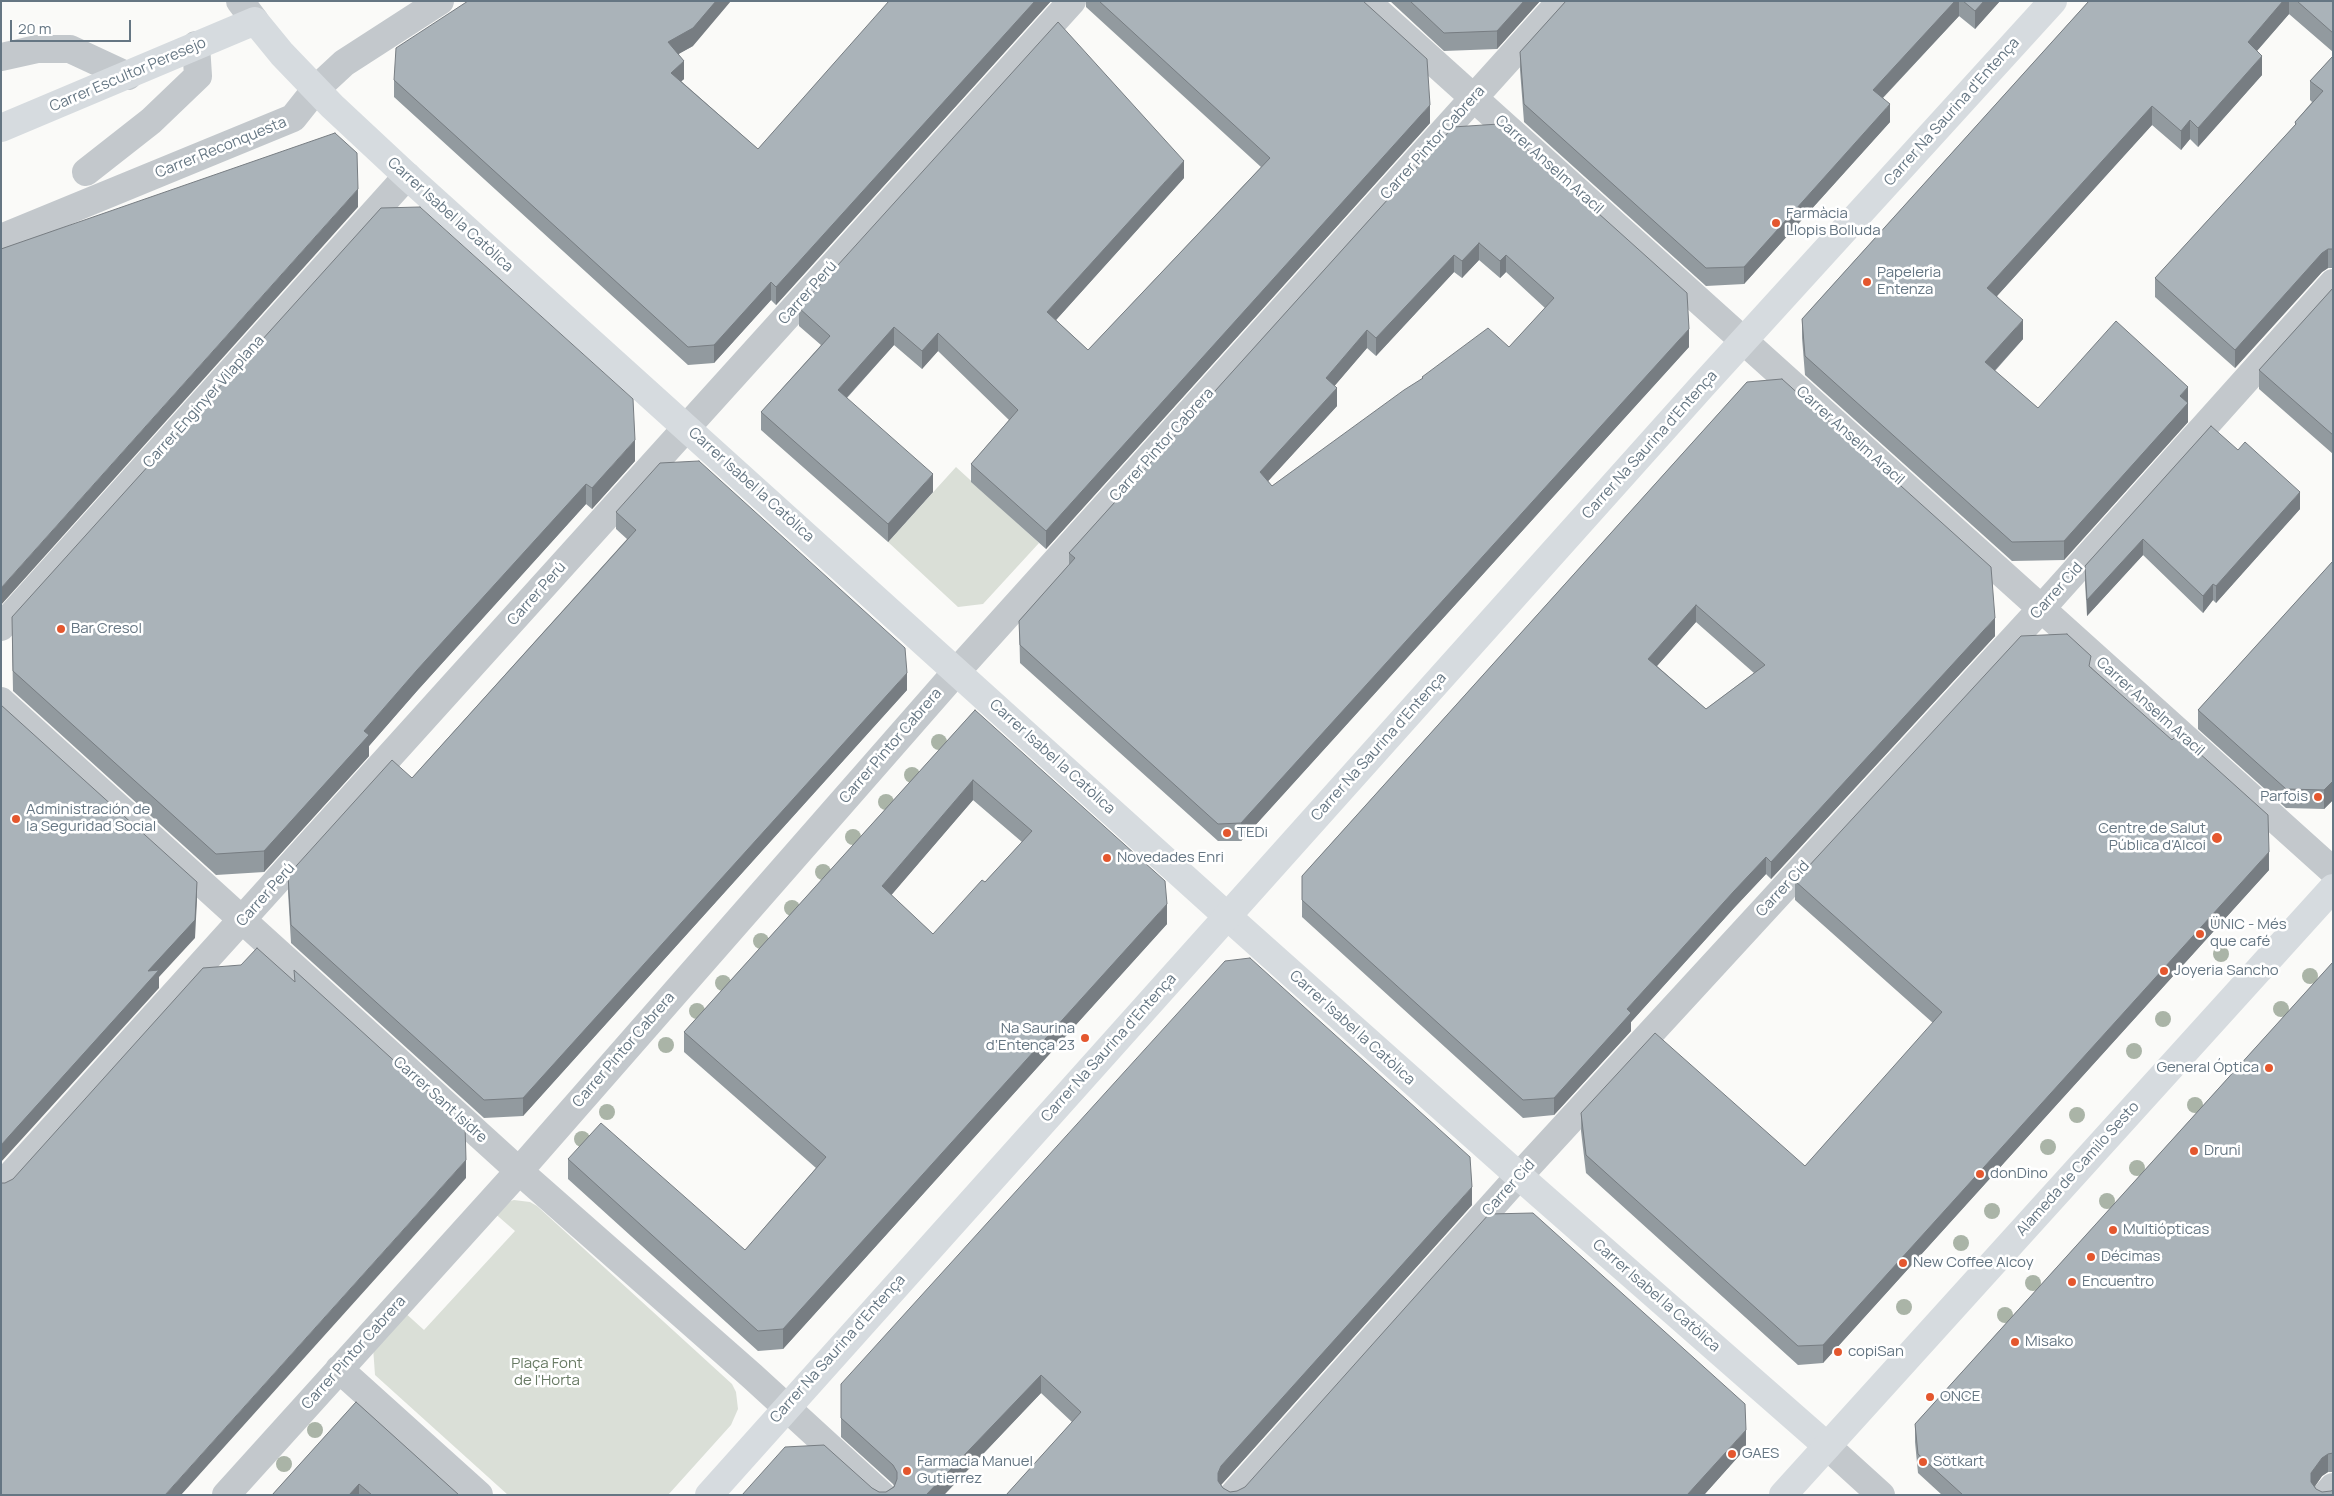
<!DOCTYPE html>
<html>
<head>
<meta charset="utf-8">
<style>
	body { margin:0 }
	#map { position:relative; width:2334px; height:1496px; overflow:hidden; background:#fafaf8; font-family:Manrope,sans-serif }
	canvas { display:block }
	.frame { position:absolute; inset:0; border:2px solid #657683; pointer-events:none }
	.scale { position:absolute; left:10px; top:20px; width:121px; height:22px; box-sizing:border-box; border:2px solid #657683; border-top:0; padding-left:6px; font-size:15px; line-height:18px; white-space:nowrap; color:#657683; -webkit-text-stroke:4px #fff; paint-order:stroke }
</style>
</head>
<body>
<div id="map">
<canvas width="2334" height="1496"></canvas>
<div class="frame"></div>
<div class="scale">20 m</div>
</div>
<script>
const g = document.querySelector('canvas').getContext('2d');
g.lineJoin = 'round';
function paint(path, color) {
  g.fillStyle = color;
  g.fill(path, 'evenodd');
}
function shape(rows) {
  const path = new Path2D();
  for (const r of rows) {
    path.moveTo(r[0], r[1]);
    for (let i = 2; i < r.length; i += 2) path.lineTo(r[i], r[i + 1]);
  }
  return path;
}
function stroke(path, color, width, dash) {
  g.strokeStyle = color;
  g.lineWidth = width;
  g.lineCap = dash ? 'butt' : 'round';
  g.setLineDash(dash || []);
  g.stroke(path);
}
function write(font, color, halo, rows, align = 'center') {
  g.font = font + ' Manrope,sans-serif';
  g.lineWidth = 5;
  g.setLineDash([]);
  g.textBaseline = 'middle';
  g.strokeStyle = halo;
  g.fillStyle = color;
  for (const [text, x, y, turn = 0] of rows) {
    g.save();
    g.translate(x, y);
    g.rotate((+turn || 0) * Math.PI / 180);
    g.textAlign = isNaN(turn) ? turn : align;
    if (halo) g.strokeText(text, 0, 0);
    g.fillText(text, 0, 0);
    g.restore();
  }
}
paint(shape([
	[956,467,1039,543,983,604,958,607,888,542],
	[514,1200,530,1202,537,1206,732,1384,736,1392,738,1409,731,1425,668,1495,508,1495,375,1375,373,1347,402,1310,424,1330,515,1231,492,1211,504,1203]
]), '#dadfd7');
stroke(shape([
	[240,1,255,21],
	[1366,1,2333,871],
	[1,57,37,49,70,49,128,76],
	[86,172,151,121,198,76,196,45],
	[1,238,293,118,316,89,344,63,440,1],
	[1,627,407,176],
	[1,701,519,1171,752,1376,882,1495],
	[1,1186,1072,1],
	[339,1369,479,1495],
	[1827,1446,1881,1495],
	[226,1495,519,1171,957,671,1561,1],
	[1233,1495,1519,1176,2041,609,2333,283],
	[2326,1495,2333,1487]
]), '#c3c8cc', 28);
stroke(shape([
	[1,128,255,21,282,54,332,106,407,176,1227,916,1519,1176,1827,1446]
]), '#d6dbdf', 28);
stroke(shape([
	[709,1495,1704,384,2053,1],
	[1783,1495,2333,888]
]), '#d6dbdf', 28);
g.fillStyle = '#aab4a7';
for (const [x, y] of [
	[939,742],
	[912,775],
	[886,802],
	[853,837],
	[823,872],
	[792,908],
	[761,941],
	[2221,954],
	[2310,976],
	[723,983],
	[2281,1009],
	[697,1011],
	[2163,1019],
	[666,1045],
	[2134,1051],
	[2195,1105],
	[607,1112],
	[2077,1115],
	[582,1139],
	[2048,1147],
	[2137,1168],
	[2107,1201],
	[1992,1211],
	[1961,1243],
	[2033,1283],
	[1904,1307],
	[2005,1315],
	[315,1430],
	[284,1464]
]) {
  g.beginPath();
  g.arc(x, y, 8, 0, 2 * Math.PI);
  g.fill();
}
paint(shape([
	[886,1,1051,1,776,305,771,300,714,363,688,365,394,97,394,80,693,46,678,54,684,79,681,81,758,149,888,3],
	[1086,1,1363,1,1430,123,1046,549,971,482,971,464,1009,420,938,351,922,369,894,345,847,398,933,492,888,542,761,430,761,412,821,345,799,326,799,308,1184,178,1056,320,1088,350,1261,167,1086,7],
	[1390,1,1540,1,1497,49,1444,51],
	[1566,1,2000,1,1975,29,1959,16,1883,98,1890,122,1744,284,1706,286,1524,122,1520,70,1520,52],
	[2089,1,2333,1,2333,52,2289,14,2257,51,2262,75,2198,147,2190,139,2181,150,2152,125,1997,296,2023,339,1995,371,2038,408,2188,387,2188,422,2064,560,2012,561,1805,375,1802,338,1802,319],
	[2333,56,2333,268,2328,268,2322,272,2235,368,2155,297,2155,278,2295,125,2295,122,2312,102,2310,100,2310,81],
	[1453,127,1689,347,1241,841,1218,841,1020,663,1019,621,1069,565,1069,553],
	[1479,260,1500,278,1506,272,1545,308,1509,347,1422,377,1422,379,1272,486,1268,481,1337,406,1334,386,1367,348,1376,356,1454,272,1462,278],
	[2333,288,2333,454,2259,389,2259,370],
	[1747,382,1995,636,1771,879,1766,874,1734,908,1631,1022,1631,1031,1554,1115,1523,1118,1302,917,1302,876],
	[1696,622,1754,673,1706,709,1657,666],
	[2211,426,2300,509,2216,603,2213,600,2203,613,2143,555,2087,616,2085,583,2085,566],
	[635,461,592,509,586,504,417,691,369,746,369,756,264,872,216,875,13,691,12,638],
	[616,512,907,690,523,1116,484,1118,291,943,288,892,288,875,412,778,627,539,616,529],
	[2333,561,2333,800,2324,809,2286,808,2198,729,2198,710],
	[2091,667,2269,870,1823,1363,1798,1365,1586,1173,1581,1131,1581,1113,1805,1166,1933,1023,1795,900,1795,881],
	[975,710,1167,924,783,1349,758,1351,568,1179,568,1159,745,1250,816,1168,684,1052,684,1032],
	[973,800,1022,842,985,882,933,934,891,895],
	[2333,962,2333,1472,2328,1472,2322,1476,2315,1486,2316,1489,2322,1492,2333,1495,1942,1495,1918,1473,1915,1442,1915,1424],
	[1472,1205,1221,1485,1223,1488,1230,1492,1746,1448,1704,1495,1006,1495,1072,1422,1041,1393,944,1495,742,1495,872,1488,879,1492,886,1492,894,1486,893,1484,841,1437,841,1384],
	[356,1402,459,1495,272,1495]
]), '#929a9f');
paint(shape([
	[716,1,731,1,693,46,668,60,668,42],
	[1035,1,1051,1,776,305,776,287],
	[1524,1,1540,1,1497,49,1497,31],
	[1955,1,1959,1,1959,16,1873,108,1873,90],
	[1984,1,2000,1,1975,29,1975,11],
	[2283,1,2289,1,2289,14,2248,61,2248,42],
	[2262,56,2262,75,2198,147,2198,128],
	[684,61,684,79,671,91,671,73],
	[1890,104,1890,122,1744,284,1744,267],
	[1430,105,1430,123,1046,549,1046,531],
	[2152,106,2152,125,1987,307,1987,288],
	[2190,120,2190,139,2181,150,2181,131],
	[1184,161,1184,178,1047,330,1047,312],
	[358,189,358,207,1,605,1,588],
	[1479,243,1479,260,1462,278,1462,261],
	[2328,249,2328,268,2322,272,2235,368,2235,350,2322,253],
	[1454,255,1454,272,1376,356,1376,338],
	[1506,255,1506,272,1500,278,1500,261],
	[771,282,771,300,714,363,714,345],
	[2023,320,2023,339,1985,381,1985,362],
	[894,327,894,345,838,407,838,390],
	[1689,329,1689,347,1241,841,1241,823],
	[1367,330,1367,348,1326,396,1326,378],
	[938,333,938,351,922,369,922,351],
	[2188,387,2188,422,2064,560,2064,541],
	[1337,388,1337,406,1260,490,1260,472],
	[635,440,635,461,592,509,592,488],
	[933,474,933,492,888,542,888,524],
	[586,484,586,504,417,691,369,746,369,756,264,872,264,851,364,731,417,670],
	[2300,492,2300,509,2216,603,2216,586],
	[2143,539,2143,555,2087,616,2087,600],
	[2213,584,2213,600,2203,613,2203,596],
	[1696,605,1696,622,1648,676,1648,659],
	[1995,618,1995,636,1771,879,1771,862],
	[907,673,907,690,523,1116,523,1098],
	[973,780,973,800,882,906,882,886],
	[2333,781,2333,800,2324,809,2324,790],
	[2269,852,2269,870,1823,1363,1823,1345],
	[1766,857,1766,874,1734,908,1631,1022,1631,1031,1554,1115,1554,1098,1627,1009,1734,891],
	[197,882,197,900,195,938,159,977,159,988,1,1162,1,1145,148,971],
	[1167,904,1167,924,783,1349,783,1329],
	[466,1160,466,1178,181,1495,165,1495],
	[1472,1187,1472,1205,1221,1485,1218,1491,1218,1473,1221,1466],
	[1041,1375,1041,1393,944,1495,926,1495],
	[1746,1430,1746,1448,1704,1495,1687,1495],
	[2328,1454,2328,1472,2322,1476,2311,1492,2311,1473,2322,1458],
	[359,1484,359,1495,349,1495]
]), '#777d82');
const building = shape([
	[468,1,716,1,693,28,668,42,684,61,671,73,758,149,889,1,1035,1,776,287,771,282,714,345,688,347,394,80,396,48,468,1],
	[1099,1,1363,1,1427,59,1430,105,1046,531,971,464,1018,410,938,333,922,351,894,327,838,390,933,474,888,524,761,412,830,336,799,308,1058,22,1184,161,1047,312,1088,350,1270,158,1099,1],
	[1410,1,1524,1,1497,31,1444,33,1410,1],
	[1566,1,1955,1,1873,90,1890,104,1744,267,1706,268,1524,104,1520,52,1566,1],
	[1963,1,1984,1,1975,11,1963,1],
	[2089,1,2283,1,2248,42,2262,56,2198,128,2190,120,2181,131,2152,106,1987,288,2023,320,1985,362,2038,408,2116,321,2188,387,2180,396,2188,403,2064,541,2012,542,1805,356,1802,319,2089,1],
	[2297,1,2333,1,2333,33,2297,1],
	[2333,56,2333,249,2328,249,2322,253,2235,350,2155,278,2296,124,2295,122,2323,91,2310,81,2333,56],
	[1499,124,1687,293,1689,329,1241,823,1218,824,1020,645,1019,621,1075,558,1069,553,1453,127,1499,124],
	[1479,243,1500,261,1506,255,1554,298,1509,347,1488,328,1422,377,1423,378,1404,390,1272,486,1260,472,1337,388,1326,378,1367,330,1376,338,1454,255,1462,261,1479,243],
	[335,133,357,153,358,189,1,588,1,249,335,133],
	[420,207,633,399,635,440,592,488,586,484,417,670,364,731,369,735,264,851,216,854,13,671,12,617,381,208,420,207],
	[2333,288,2333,435,2259,370,2333,288],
	[1782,379,1991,567,1995,618,1771,862,1766,857,1734,891,1627,1009,1631,1013,1554,1098,1523,1100,1302,900,1302,876,1747,382,1782,379],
	[1696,605,1765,665,1706,709,1648,659,1696,605],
	[2211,426,2238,450,2245,442,2300,492,2216,586,2213,584,2203,596,2143,539,2087,600,2085,566,2211,426],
	[699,461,905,648,907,673,523,1098,484,1100,291,925,288,875,392,760,412,778,636,530,616,512,660,463,699,461],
	[2333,561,2333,781,2324,790,2286,789,2198,710,2333,561],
	[2067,634,2091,656,2089,666,2172,740,2178,734,2268,815,2269,852,1823,1345,1798,1346,1586,1155,1581,1113,1655,1033,1805,1166,1942,1012,1795,881,2021,636,2067,634],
	[1,705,197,882,195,920,148,971,159,970,1,1145,1,705],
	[975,710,1165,881,1167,904,783,1329,758,1331,568,1159,601,1123,745,1250,826,1157,684,1032,975,710],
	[973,780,1032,831,985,882,982,880,933,934,882,886,973,780],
	[257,948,295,982,294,970,465,1125,466,1160,165,1495,1,1495,1,1183,5,1183,13,1179,203,968,241,965,257,948],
	[1250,958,1470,1157,1472,1187,1221,1466,1218,1473,1218,1481,1223,1488,1230,1492,1237,1491,1245,1487,1489,1214,1533,1213,1745,1404,1746,1430,1687,1495,1006,1495,1081,1412,1041,1375,926,1495,742,1495,785,1447,824,1445,872,1488,879,1492,886,1492,894,1487,897,1479,897,1472,893,1465,841,1418,841,1384,1225,961,1250,958],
	[2333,962,2333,1453,2328,1454,2322,1458,2311,1473,2311,1482,2316,1489,2322,1492,2331,1491,2333,1490,2333,1495,1963,1495,1918,1454,1915,1424,2333,962],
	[356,1402,459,1495,372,1495,359,1484,349,1495,272,1495,356,1402]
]);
paint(building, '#aab3b9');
stroke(building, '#777d82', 1);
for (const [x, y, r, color] of [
	[1776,223,5,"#e4572e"],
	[1867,282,5,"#e4572e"],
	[61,629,5,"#e4572e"],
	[2318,797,5,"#e4572e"],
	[16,819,5,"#e4572e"],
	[1227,833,5,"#e4572e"],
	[2217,838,6,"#e4572e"],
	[1107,858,5,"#e4572e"],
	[2200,934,5,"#e4572e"],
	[2164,971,5,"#e4572e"],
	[1085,1038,5,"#e4572e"],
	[2269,1068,5,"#e4572e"],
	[2194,1151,5,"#e4572e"],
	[1980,1174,5,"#e4572e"],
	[2113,1230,5,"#e4572e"],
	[2091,1257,5,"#e4572e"],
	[1903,1263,5,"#e4572e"],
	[2072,1282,5,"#e4572e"],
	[2015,1342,5,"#e4572e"],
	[1838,1352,5,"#e4572e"],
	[1930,1397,5,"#e4572e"],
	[1732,1454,5,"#e4572e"],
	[1923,1462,5,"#e4572e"],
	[907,1471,5,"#e4572e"]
]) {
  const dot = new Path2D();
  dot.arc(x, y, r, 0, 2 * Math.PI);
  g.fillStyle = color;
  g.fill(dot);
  stroke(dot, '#fff', 2);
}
write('15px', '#657683', '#fff', [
	["Carrer Escultor Peresejo",128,75,-23],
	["Carrer Na Saurina d'Entença",1952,112,-48],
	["Carrer Pintor Cabrera",1433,143,-48],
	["Carrer Reconquesta",221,148,-22],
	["Carrer Anselm Aracil",1549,165,42],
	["Carrer Isabel la Catòlica",450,215,42],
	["Carrer Perú",808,293,-48],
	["Carrer Enginyer Vilaplana",204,402,-48],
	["Carrer Anselm Aracil",1850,436,42],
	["Carrer Pintor Cabrera",1162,445,-48],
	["Carrer Na Saurina d'Entença",1650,445,-48],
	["Carrer Isabel la Catòlica",751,485,42],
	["Carrer Cid",2057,591,-48],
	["Carrer Perú",537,594,-48],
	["Carrer Anselm Aracil",2150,707,42],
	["Carrer Pintor Cabrera",891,746,-49],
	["Carrer Na Saurina d'Entença",1379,747,-48],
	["Carrer Isabel la Catòlica",1052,757,42],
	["Carrer Cid",1783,889,-47],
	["Carrer Perú",266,895,-48],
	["Carrer Isabel la Catòlica",1352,1028,42],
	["Carrer Na Saurina d'Entença",1109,1048,-48],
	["Carrer Pintor Cabrera",624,1050,-49],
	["Carrer Sant Isidre",440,1100,42],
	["Alameda de Camilo Sesto",2078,1169,-48],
	["Carrer Cid",1509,1188,-48],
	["Carrer Isabel la Catòlica",1656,1296,41],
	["Carrer Na Saurina d'Entença",838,1349,-48],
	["Carrer Pintor Cabrera",354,1353,-48]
]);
write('15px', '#657683', '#fff', [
	["Farmàcia",1786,214],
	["Llopis Bolluda",1786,231],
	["Papeleria",1877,273],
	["Entenza",1877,290],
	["Bar Cresol",71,629],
	["Parfois",2308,797,"right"],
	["Administración de",26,810],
	["la Seguridad Social",26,827],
	["Centre de Salut",2206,829,"right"],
	["Pública d'Alcoi",2206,846,"right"],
	["TEDi",1237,833],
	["Novedades Enri",1117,858],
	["ÜNIC - Més",2210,925],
	["que café",2210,942],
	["Joyeria Sancho",2174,971],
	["Na Saurina",1075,1029,"right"],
	["d’Entença 23",1075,1046,"right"],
	["General Óptica",2259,1068,"right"],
	["Druni",2204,1151],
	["donDino",1990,1174],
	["Multiópticas",2123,1230],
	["Décimas",2101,1257],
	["New Coffee Alcoy",1913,1263],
	["Encuentro",2082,1282],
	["Misako",2025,1342],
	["copiSan",1848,1352],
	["ONCE",1940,1397],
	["GAES",1742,1454],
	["Farmacia Manuel",917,1462],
	["Gutierrez",917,1479],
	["Sötkart",1933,1462]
], 'left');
write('15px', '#687a64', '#fff', [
	["Plaça Font",547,1364],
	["de l'Horta",547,1381]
]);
</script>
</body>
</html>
